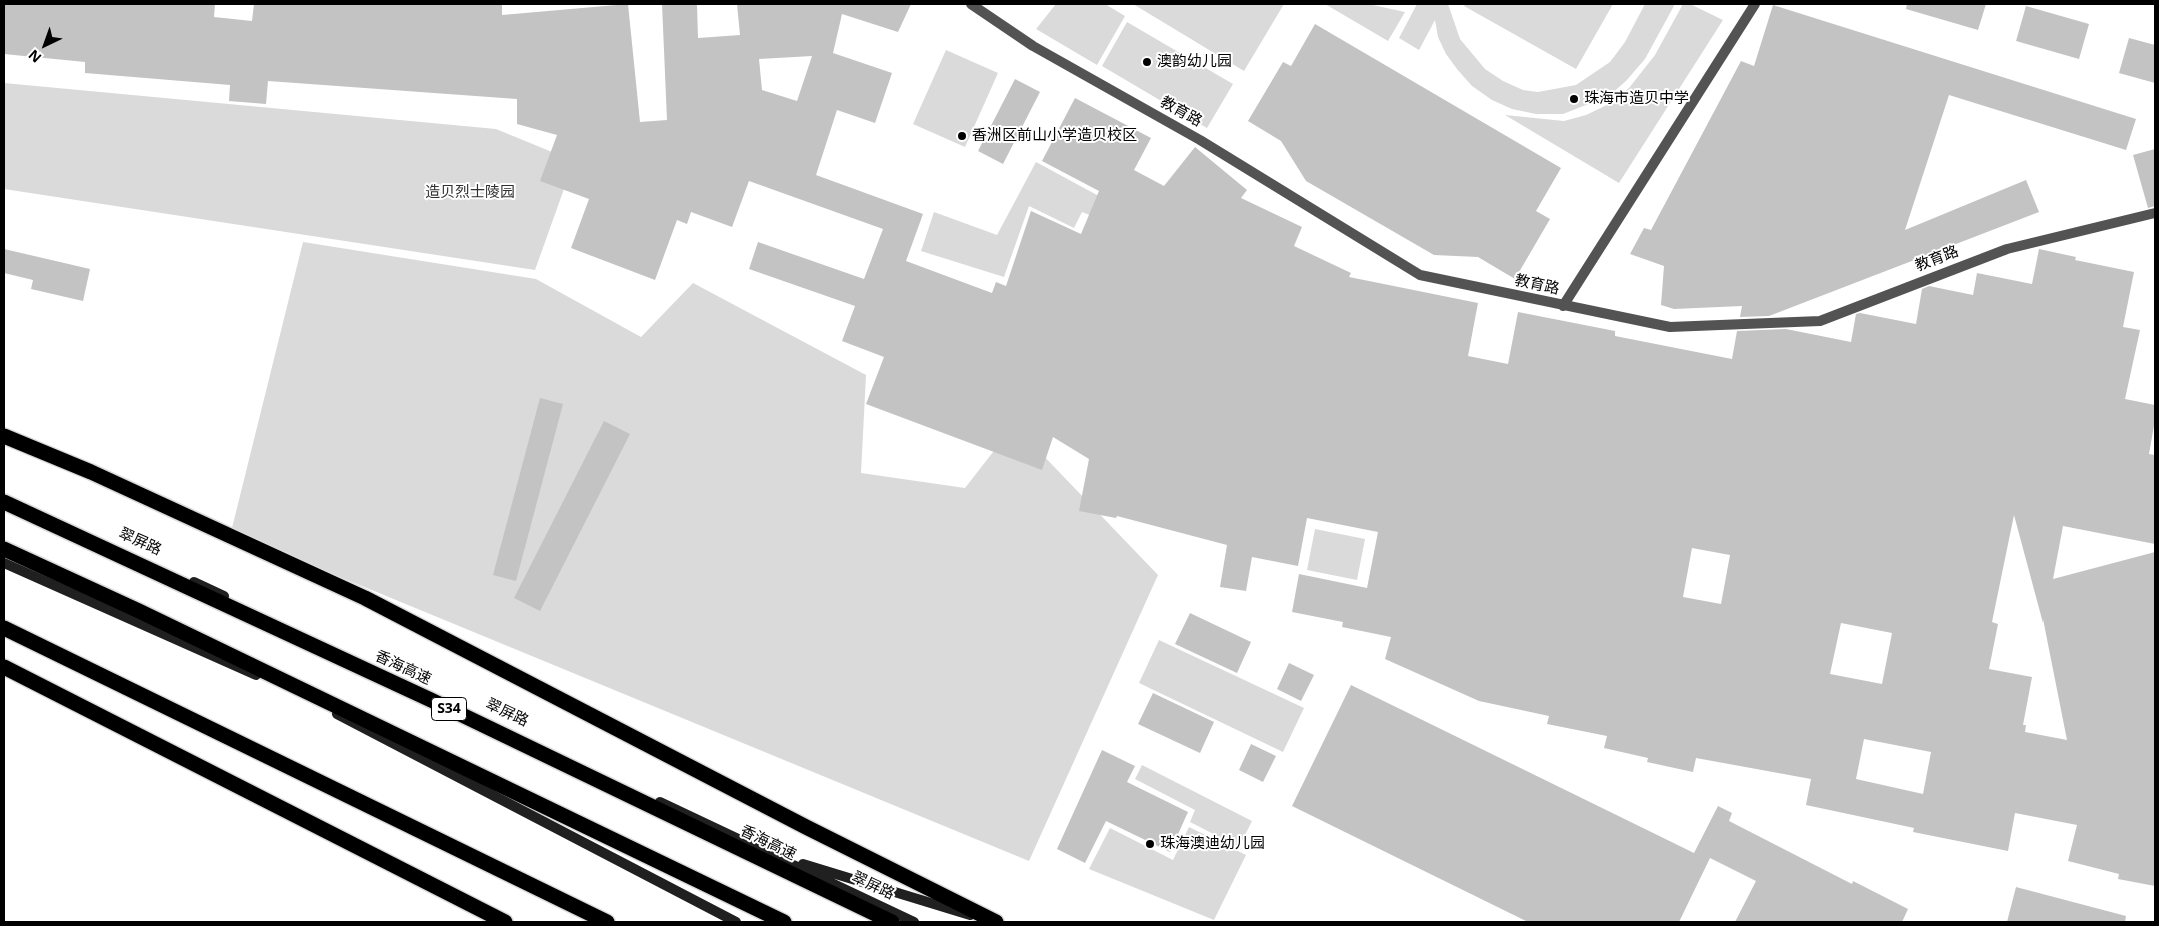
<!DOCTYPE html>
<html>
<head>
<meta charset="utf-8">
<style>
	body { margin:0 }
	#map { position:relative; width:2159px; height:926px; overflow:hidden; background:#fff; font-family:"Open Sans",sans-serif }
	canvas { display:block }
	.frame { position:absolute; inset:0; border:5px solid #000; pointer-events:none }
	.north { position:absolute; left:20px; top:20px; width:50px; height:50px; -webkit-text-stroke:4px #fff; paint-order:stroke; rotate:222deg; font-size:14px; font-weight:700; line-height:20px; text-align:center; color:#000 }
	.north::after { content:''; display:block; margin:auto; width:18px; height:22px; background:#000; clip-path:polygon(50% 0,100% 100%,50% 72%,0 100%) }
</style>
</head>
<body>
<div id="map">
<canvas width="2159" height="926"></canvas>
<div class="frame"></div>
<div class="north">N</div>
</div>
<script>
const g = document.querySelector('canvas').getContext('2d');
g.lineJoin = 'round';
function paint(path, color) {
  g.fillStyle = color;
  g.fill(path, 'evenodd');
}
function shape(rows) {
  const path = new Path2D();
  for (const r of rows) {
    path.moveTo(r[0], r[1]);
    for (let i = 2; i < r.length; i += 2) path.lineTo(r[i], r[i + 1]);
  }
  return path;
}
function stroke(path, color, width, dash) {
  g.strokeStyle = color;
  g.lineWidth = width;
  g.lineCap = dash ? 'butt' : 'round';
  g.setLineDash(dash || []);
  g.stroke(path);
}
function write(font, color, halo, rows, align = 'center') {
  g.font = font + ' "Open Sans","Noto Sans SC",sans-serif';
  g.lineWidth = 4;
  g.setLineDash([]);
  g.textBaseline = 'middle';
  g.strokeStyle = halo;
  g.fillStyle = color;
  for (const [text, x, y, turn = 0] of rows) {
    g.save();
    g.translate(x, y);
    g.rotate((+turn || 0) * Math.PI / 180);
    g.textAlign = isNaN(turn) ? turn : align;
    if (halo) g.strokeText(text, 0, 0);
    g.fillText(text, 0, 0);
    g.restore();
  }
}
paint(shape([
	[1056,4,1105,4,1125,16,1097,65,1036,29],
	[1133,4,1284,4,1244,71],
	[1325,4,1368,4,1405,12,1388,41],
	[1417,4,1448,4,1460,39,1485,69,1503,81,1523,90,1538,92,1576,85,1610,62,1625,42,1645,4,1675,4,1645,59,1626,81,1609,96,1563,114,1536,114,1512,109,1492,100,1472,86,1457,69,1446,54,1438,37,1435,20,1419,50,1399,38],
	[1466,4,1613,4,1576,69,1464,6],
	[1683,4,1690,4,1723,20,1619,183,1505,115,1564,121,1586,115,1609,104,1629,88,1655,55],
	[1127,22,1233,84,1207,128,1102,66],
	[946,50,998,73,965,147,913,124],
	[4,83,496,129,574,161,535,270,4,189],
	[1036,162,1121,208,1115,225,1082,212,1074,228,1029,206,1004,277,921,251,934,212,997,235],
	[303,242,536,279,641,337,693,283,866,375,861,473,965,488,1014,425,1158,575,1029,861,231,532],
	[1315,529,1365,539,1357,580,1307,570],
	[1159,640,1304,708,1283,752,1139,683],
	[1142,765,1252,821,1239,847,1190,822,1195,810,1135,779],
	[1189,827,1246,855,1214,920,1089,869,1110,828,1173,860]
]), '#dadada');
paint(shape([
	[4,4,215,4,214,17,252,21,254,4,502,4,502,15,628,4,640,122,667,120,662,4,697,4,698,38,740,35,737,4,911,4,898,32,842,14,833,53,892,73,875,123,837,110,816,175,923,214,906,261,992,293,996,282,1006,286,1031,211,1081,234,1099,191,1042,161,1075,98,1151,138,1134,170,1164,186,1195,147,1247,190,1241,198,1302,227,1294,246,1351,273,1349,277,1478,303,1468,356,1508,364,1518,312,1615,331,1615,336,1732,359,1737,331,1786,329,1851,342,1856,314,1860,313,1916,324,1922,289,1929,286,1973,295,1977,273,2032,284,2039,249,2076,257,2075,260,2134,272,2123,327,2140,330,2125,399,2155,405,2155,420,2149,454,2155,455,2155,544,2063,526,2053,579,2155,552,2155,886,2118,879,2119,874,2068,861,2077,825,2015,813,2008,851,1913,832,1914,828,1806,805,1811,779,1696,758,1693,772,1647,762,1648,758,1604,748,1607,736,1547,724,1549,716,1479,701,1385,659,1391,637,1342,627,1343,622,1292,612,1299,574,1367,588,1378,532,1307,518,1298,566,1252,557,1246,591,1220,587,1227,545,1117,516,1116,518,1079,511,1089,459,1053,437,1042,470,866,404,884,357,842,341,855,306,749,269,758,242,864,279,883,229,749,181,732,227,691,212,687,224,677,220,655,280,571,248,589,199,540,181,557,135,517,124,517,99,268,81,266,104,229,101,230,85,85,73,85,62,4,54],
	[812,56,797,101,762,90,759,59],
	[2014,515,2043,623,2043,619,2067,740,2025,732,2026,725,2023,725,2032,677,1989,669,1998,624,1992,622],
	[1692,548,1730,555,1721,604,1683,597],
	[1841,623,1892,633,1882,684,1830,674],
	[1864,739,1931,752,1923,794,1856,779],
	[1907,4,1986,4,1978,30,1906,9],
	[1773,5,2136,119,2126,150,1949,95,1905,230,2026,180,2039,212,1769,316,1740,317,1742,306,1674,309,1661,305,1664,266,1630,254,1644,228,1651,230,1741,61,1754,66],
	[2026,6,2089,24,2079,59,2016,41],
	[1315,24,1561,168,1536,211,1550,219,1515,279,1478,257,1434,255,1306,181,1281,141,1248,121,1283,62,1291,66],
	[2129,38,2155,45,2155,83,2119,73],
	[1015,79,1040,92,1003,164,978,151],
	[2155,149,2155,206,2148,208,2133,155],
	[4,249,90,269,83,301,31,289,33,280,4,273],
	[540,398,563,404,516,581,493,575],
	[604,421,630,434,540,611,514,598],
	[1190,613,1251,642,1237,673,1175,644],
	[1289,663,1314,675,1301,701,1277,689],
	[1351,685,1694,853,1718,806,1732,813,1729,821,1852,884,1853,881,1908,909,1902,922,1735,922,1756,881,1710,858,1679,922,1528,922,1292,806],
	[1153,693,1214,722,1200,753,1138,724],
	[1251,744,1276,756,1263,782,1239,770],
	[1102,750,1135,766,1127,782,1188,812,1170,852,1106,821,1085,863,1057,849],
	[2016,887,2126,916,2125,922,2007,922]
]), '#c3c3c3');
const motorway = shape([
	[4,436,91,472,365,598,806,827,996,922],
	[4,502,431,700,892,922],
	[4,549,139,611,784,922],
	[4,628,607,922],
	[4,667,505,922]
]);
stroke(motorway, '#dbdbdb', 18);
stroke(shape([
	[971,4,1033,46,1200,140,1420,275,1670,327,1820,321,2007,249,2155,213],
	[1563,306,1755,4]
]), '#535353', 10);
stroke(shape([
	[4,563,256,675],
	[194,582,224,596],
	[337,714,736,922],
	[660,802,914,922],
	[803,864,970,915]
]), '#202020', 10);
stroke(motorway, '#000', 15);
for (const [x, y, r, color] of [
	[1147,62,5,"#000"],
	[1574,99,5,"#000"],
	[962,136,5,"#000"],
	[1150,844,5,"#000"]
]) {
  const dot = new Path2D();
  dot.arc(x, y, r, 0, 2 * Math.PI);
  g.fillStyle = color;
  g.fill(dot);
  stroke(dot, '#fff', 2);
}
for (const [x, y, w] of [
	[449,709,35]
]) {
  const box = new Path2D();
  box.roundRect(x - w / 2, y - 11.5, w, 23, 4);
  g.fillStyle = '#fff';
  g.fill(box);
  stroke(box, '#000', 1);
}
write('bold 14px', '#000', null, [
	["S34",449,709]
]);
write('15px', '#000', '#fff', [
	["澳韵幼儿园",1157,62],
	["珠海市造贝中学",1584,99],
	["香洲区前山小学造贝校区",972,136],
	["珠海澳迪幼儿园",1160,844]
], 'left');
write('15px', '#000', '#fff', [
	["教育路",1181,112,29],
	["教育路",1937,259,-21],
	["教育路",1537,285,12],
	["翠屏路",140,542,24],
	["香海高速",403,668,25],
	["翠屏路",507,713,25],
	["香海高速",768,843,26],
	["翠屏路",873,886,25]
]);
write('15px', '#313131', '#fff', [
	["造贝烈士陵园",470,193]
]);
</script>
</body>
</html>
